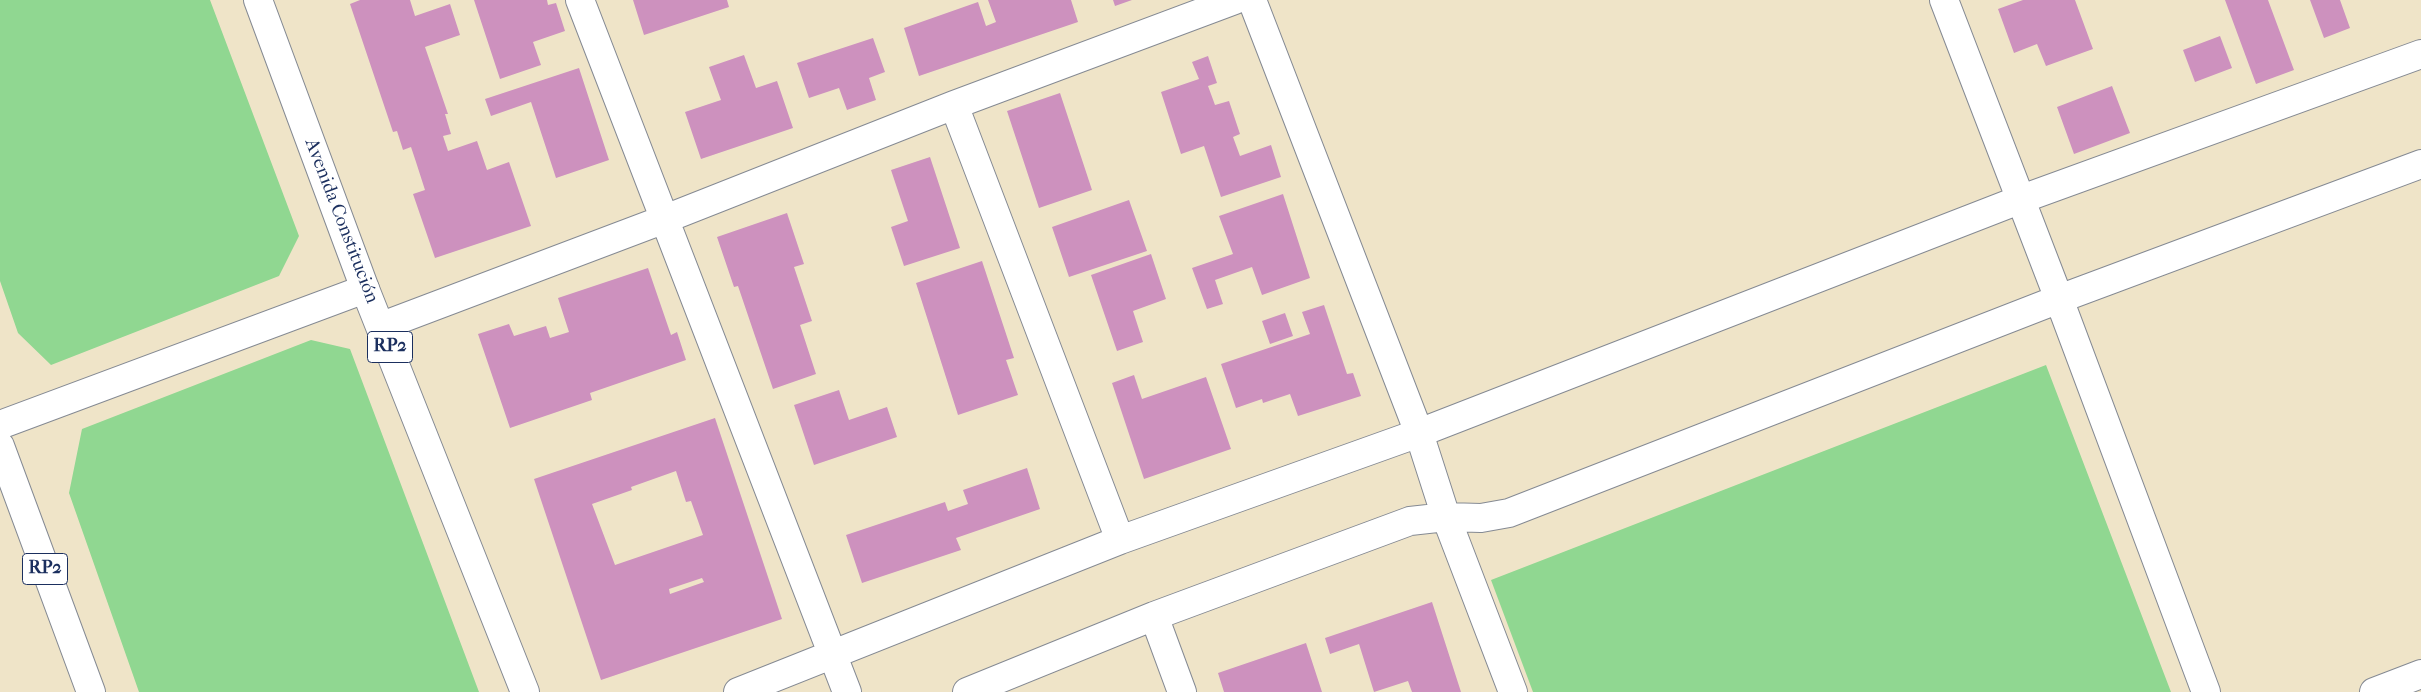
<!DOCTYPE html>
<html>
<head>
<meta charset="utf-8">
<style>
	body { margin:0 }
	canvas { display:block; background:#efe4c8 }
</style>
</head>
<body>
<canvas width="2421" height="692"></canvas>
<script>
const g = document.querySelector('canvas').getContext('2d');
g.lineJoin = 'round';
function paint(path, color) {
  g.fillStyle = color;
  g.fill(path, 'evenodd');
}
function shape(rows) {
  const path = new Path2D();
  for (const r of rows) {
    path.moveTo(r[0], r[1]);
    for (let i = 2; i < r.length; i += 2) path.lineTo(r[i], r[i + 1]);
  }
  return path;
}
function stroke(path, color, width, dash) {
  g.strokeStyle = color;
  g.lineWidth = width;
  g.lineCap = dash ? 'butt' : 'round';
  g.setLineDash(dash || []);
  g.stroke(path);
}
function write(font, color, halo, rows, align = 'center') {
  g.font = font + ' "IM FELL French Canon",serif';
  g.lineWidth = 4;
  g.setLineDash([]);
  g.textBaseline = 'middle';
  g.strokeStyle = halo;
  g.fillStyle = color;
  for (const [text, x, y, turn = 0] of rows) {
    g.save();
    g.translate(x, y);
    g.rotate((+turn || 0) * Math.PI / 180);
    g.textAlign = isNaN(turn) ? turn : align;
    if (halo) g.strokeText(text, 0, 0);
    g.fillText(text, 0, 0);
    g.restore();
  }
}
paint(shape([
	[0,0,210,0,299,236,279,276,51,365,18,333,0,281],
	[311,340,350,349,479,692,139,692,69,493,82,429],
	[2046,365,2171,692,1533,692,1491,580]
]), '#90d791');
paint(shape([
	[360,0,410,0,415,16,450,4,460,35,425,47,448,114,445,114,451,134,443,136,448,151,477,141,487,170,509,162,531,226,435,258,413,194,425,190,416,162,411,147,403,150,397,131,393,132,350,4],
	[474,0,547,0,548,5,556,3,565,31,533,42,541,65,500,79],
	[633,0,727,0,729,7,644,35],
	[988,0,1071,0,1078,22,919,76,904,28,978,2,986,26,996,22],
	[1113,0,1132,0,1115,6],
	[2023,0,2075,0,2093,49,2046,66,2037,44,2014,53,1998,9],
	[2225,0,2268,0,2294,70,2256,84],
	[2310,0,2340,0,2350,28,2324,38],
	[2220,36,2232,68,2195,82,2183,50],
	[873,38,885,72,869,78,876,100,847,110,839,88,809,98,797,63],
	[744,55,756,88,777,81,793,128,701,159,685,112,721,100,709,67],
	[1208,56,1217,83,1208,86,1215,105,1229,101,1240,134,1233,137,1240,156,1271,145,1281,177,1221,197,1204,146,1181,154,1161,92,1199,79,1192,62],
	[579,68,609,160,556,178,531,102,491,116,485,99],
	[2112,86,2130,133,2074,154,2057,107],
	[1060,93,1092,190,1039,208,1007,111],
	[930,157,960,248,904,266,891,227,908,221,891,170],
	[1283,194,1310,278,1262,295,1252,267,1215,280,1223,304,1207,309,1192,268,1233,254,1219,216],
	[1129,200,1147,251,1069,277,1052,227],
	[787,213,804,264,794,267,812,321,800,325,816,374,773,389,738,286,734,287,717,237],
	[1151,254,1166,299,1133,311,1143,342,1117,351,1091,275],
	[982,261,1014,358,1006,360,1018,395,958,415,916,283],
	[648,268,671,335,677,332,686,360,590,393,592,400,510,428,478,334,509,324,514,336,546,326,550,338,569,332,558,298],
	[1324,305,1347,374,1353,373,1361,396,1298,416,1290,394,1263,403,1262,399,1236,408,1221,364,1310,334,1302,312],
	[1285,313,1293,336,1270,344,1262,321],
	[1134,375,1142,399,1206,377,1231,449,1144,479,1112,383],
	[839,390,849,420,887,407,897,437,814,465,794,405],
	[715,418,782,619,601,680,534,479],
	[676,471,686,502,691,501,703,535,615,565,592,504,632,490,631,487],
	[702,578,704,582,670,594,669,589],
	[1027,468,1040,509,956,538,961,550,862,583,846,535,945,502,948,511,968,504,963,490],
	[1432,602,1461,692,1412,692,1408,681,1374,692,1359,644,1330,654,1325,638],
	[1306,643,1322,692,1224,692,1218,673]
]), '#cd91be');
const minor = shape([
	[580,0,847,692],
	[1252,0,1419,433,1446,517,1513,692],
	[1944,0,2059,299,2206,692],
	[954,105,1120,540],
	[382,326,665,219,954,105,1235,0],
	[0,425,365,289],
	[1154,616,1182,692],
	[738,692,1120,540,1419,433,2019,200,2421,54],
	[967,692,1154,616,1410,521,1446,517,1481,518,1509,513,2059,299,2421,164],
	[2374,692,2421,674]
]);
const major = shape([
	[258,0,365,289,525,692],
	[0,446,91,692]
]);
stroke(minor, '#858a93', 30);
stroke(major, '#858a93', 30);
stroke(minor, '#fff', 28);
stroke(major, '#fff', 28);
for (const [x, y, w] of [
	[390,347,45],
	[45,569,45]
]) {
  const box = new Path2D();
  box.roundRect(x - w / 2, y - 15.5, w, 31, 4);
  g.fillStyle = '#fff';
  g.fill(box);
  stroke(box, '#1b2f5e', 1);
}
write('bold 18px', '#1b2f5e', null, [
	["RP2",390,347],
	["RP2",45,569]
]);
write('19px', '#1b2f5e', '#fff', [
	["Avenida Constitución",341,221,69]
]);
</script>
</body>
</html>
